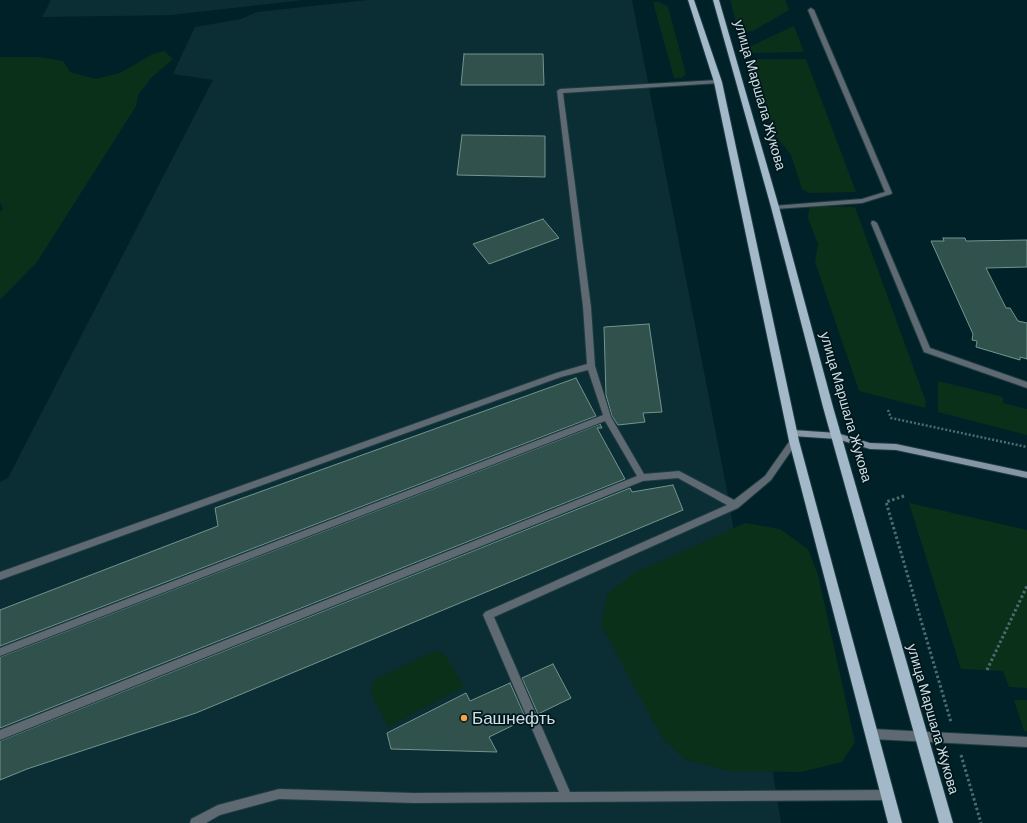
<!DOCTYPE html>
<html>
<head>
<meta charset="utf-8">
<style>
	body { margin:0 }
	canvas { display:block; background:#002127 }
</style>
</head>
<body>
<canvas width="1027" height="823"></canvas>
<script>
const g = document.querySelector('canvas').getContext('2d');
g.lineJoin = 'round';
function paint(path, color) {
  g.fillStyle = color;
  g.fill(path, 'evenodd');
}
function shape(rows) {
  const path = new Path2D();
  for (const r of rows) {
    path.moveTo(r[0], r[1]);
    for (let i = 2; i < r.length; i += 2) path.lineTo(r[i], r[i + 1]);
  }
  return path;
}
function stroke(path, color, width, dash) {
  g.strokeStyle = color;
  g.lineWidth = width;
  g.lineCap = dash ? 'butt' : 'round';
  g.setLineDash(dash || []);
  g.stroke(path);
}
function write(font, color, halo, rows, align = 'center') {
  g.font = font + ' Barlow,sans-serif';
  g.lineWidth = 3.5;
  g.setLineDash([]);
  g.textBaseline = 'middle';
  g.strokeStyle = halo;
  g.fillStyle = color;
  for (const [text, x, y, turn = 0] of rows) {
    g.save();
    g.translate(x, y);
    g.rotate((+turn || 0) * Math.PI / 180);
    g.textAlign = isNaN(turn) ? turn : align;
    if (halo) g.strokeText(text, 0, 0);
    g.fillText(text, 0, 0);
    g.restore();
  }
}
paint(shape([
	[51,0,303,0,171,15,42,17],
	[368,0,632,0,728,496,781,823,0,823,0,482,8,478,213,80,173,74,195,27,241,19,257,12]
]), '#0b2d34');
paint(shape([
	[730,0,785,0,789,10,753,31,742,32,738,30],
	[653,2,659,2,668,7,686,74,682,78,674,78],
	[794,26,804,52,746,53,751,46],
	[164,51,173,59,151,78,138,95,136,106,37,262,0,300,0,212,3,208,0,203,0,57,39,57,63,61,70,72,95,79,120,73,153,54],
	[749,59,806,59,856,192,809,193,802,189,791,155,775,135],
	[814,206,855,207,926,402,925,408,859,391,815,262,818,244,808,218,809,209],
	[938,381,1003,397,1003,403,1027,409,1027,435,938,412],
	[909,503,1027,530,1027,688,1009,687,1003,671,961,669],
	[745,523,780,529,808,549,818,575,855,742,842,762,801,772,728,771,684,759,662,738,601,625,607,594,636,572],
	[433,651,441,652,446,656,464,687,388,727,372,695,371,688,374,680],
	[1014,700,1027,700,1027,731,1024,731]
]), '#0a301a');
const building = shape([
	[464,54,543,54,544,85,461,85,464,54],
	[462,135,545,136,545,177,457,175,462,135],
	[543,219,559,238,489,264,473,244,543,219],
	[943,238,965,238,966,241,1027,240,1027,267,986,268,1006,308,1010,308,1018,321,1027,323,1027,359,1020,357,1020,360,976,347,977,341,972,340,973,334,931,241,944,241,943,238],
	[649,324,662,412,643,413,645,422,618,425,612,416,606,395,604,327,649,324],
	[576,378,596,416,0,646,0,610,218,526,215,508,576,378],
	[600,424,602,428,597,428,625,479,0,728,0,657,600,424],
	[673,485,683,510,196,713,27,769,0,780,0,741,630,488,632,492,673,485],
	[553,664,571,698,538,714,522,678,553,664],
	[510,683,526,719,489,737,497,752,391,749,387,733,466,693,470,701,510,683]
]);
paint(building, '#30514c');
stroke(building, '#72958f', 1);
const service = shape([
	[811,8,814,10,892,193,891,194,862,203,775,209,772,207,773,206,862,199,885,192,808,10,811,8],
	[718,80,720,81,720,83,563,93,591,307,595,366,611,417,644,474,679,471,734,500,765,476,791,439,797,439,798,441,771,480,738,508,494,617,570,792,888,790,892,791,893,795,892,799,888,800,414,803,279,799,220,815,206,823,190,823,191,819,218,805,279,789,414,793,559,792,483,615,485,612,727,505,678,478,643,481,0,740,0,730,637,476,605,421,0,656,0,648,603,415,588,370,561,377,0,580,0,572,556,373,587,364,583,307,557,91,560,89,718,80],
	[872,221,874,221,877,223,930,348,1027,382,1027,388,924,352,871,223,872,221],
	[872,729,1027,737,1027,747,872,739,868,738,867,734,868,730,872,729]
]);
const secondary = shape([
	[793,430,837,433,870,443,896,444,1027,472,1027,478,896,450,870,449,837,439,793,436,790,435,789,433,790,431,793,430]
]);
const primary = shape([
	[688,0,694,0,722,82,799,441,902,823,888,823,789,441,714,82,688,0],
	[713,0,719,0,779,207,833,407,953,823,939,823,823,407,771,207,713,0]
]);
stroke(service, '#1d3c42', 2);
stroke(secondary, '#1d3c42', 2);
stroke(primary, '#1d3c42', 2);
stroke(shape([
	[888,410,891,418,1027,447]
]), '#4f6a70', 2.5, [2, 2]);
stroke(shape([
	[904,496,886,502,951,722],
	[987,670,1027,586],
	[961,755,981,823]
]), '#4f6a70', 3, [2.5, 2.5]);
paint(service, '#5f6971');
paint(secondary, '#8695a3');
paint(primary, '#a3b8c9');
for (const [x, y, r, color] of [
	[464,718,4,"#f6a247"]
]) {
  const dot = new Path2D();
  dot.arc(x, y, r, 0, 2 * Math.PI);
  g.fillStyle = color;
  g.fill(dot);
  stroke(dot, '#01171c', 1.5);
}
write('14px', '#cfe0e5', '#01171c', [
	["улица Маршала Жукова",760,95,74],
	["улица Маршала Жукова",846,407,74],
	["улица Маршала Жукова",933,719,74]
]);
write('17px', '#cfe0e5', '#01171c', [
	["Башнефть",472,718]
], 'left');
</script>
</body>
</html>
